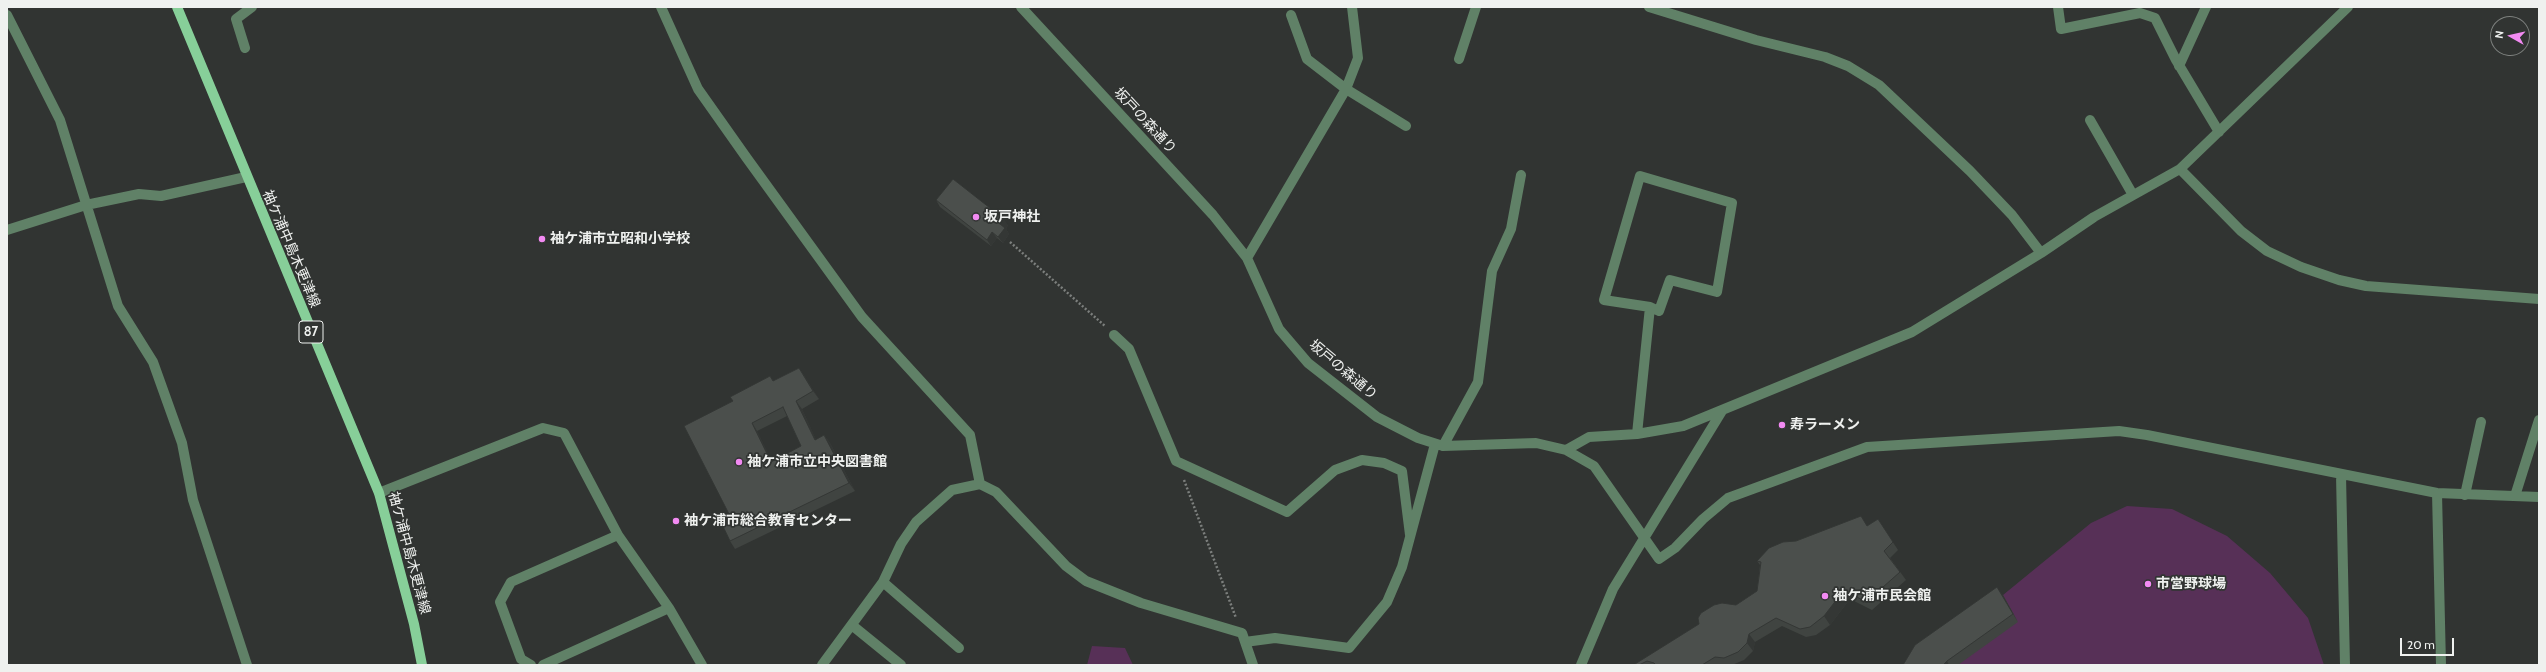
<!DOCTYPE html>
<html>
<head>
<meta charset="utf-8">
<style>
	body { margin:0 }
	#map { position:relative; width:2546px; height:672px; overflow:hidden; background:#313432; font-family:Cabin,sans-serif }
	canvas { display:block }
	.frame { position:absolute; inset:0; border:8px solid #eff1ef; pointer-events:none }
	.north { position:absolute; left:2490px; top:16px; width:40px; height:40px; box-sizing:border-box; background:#313432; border:1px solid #7d807e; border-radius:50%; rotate:278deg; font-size:11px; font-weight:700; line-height:16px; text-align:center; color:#eff1ef }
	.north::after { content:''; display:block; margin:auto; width:14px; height:18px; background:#f28af2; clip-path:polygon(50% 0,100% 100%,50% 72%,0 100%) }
	.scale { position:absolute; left:2400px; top:638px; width:54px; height:18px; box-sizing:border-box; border:2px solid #eff1ef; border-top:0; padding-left:5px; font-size:12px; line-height:14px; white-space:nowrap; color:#eff1ef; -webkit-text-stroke:3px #313432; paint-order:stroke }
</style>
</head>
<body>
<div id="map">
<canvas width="2546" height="672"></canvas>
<div class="frame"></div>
<div class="north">N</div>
<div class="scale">20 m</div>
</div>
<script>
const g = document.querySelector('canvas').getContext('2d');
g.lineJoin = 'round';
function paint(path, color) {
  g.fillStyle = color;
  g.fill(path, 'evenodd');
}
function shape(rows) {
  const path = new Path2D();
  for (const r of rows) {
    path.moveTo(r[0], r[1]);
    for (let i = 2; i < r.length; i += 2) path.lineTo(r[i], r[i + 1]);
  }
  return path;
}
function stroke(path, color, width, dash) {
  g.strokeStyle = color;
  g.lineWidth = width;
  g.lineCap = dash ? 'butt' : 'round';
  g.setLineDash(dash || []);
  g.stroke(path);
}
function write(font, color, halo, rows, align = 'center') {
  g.font = font + ' Cabin,"Noto Sans JP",sans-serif';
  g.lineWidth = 3.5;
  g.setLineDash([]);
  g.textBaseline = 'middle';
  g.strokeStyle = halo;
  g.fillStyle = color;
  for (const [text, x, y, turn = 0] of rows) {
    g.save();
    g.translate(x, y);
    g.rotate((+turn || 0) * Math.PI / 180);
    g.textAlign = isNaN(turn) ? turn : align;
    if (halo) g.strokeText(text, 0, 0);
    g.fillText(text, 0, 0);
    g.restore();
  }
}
paint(shape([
	[2127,506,2172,509,2227,536,2270,573,2308,618,2324,665,1912,665,1921,653,2003,595,2091,523],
	[1092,646,1125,648,1133,665,1087,665]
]), '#573057');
stroke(shape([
	[1010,242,1105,326],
	[1184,480,1236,618]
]), '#7c7f7d', 2.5, [2, 2]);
stroke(shape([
	[661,7,698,89,746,157,862,317,970,435,980,484],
	[1021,7,1213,215,1247,258,1279,329,1308,363,1377,417,1418,438,1443,446,1536,443,1566,450,1594,466,1659,559,1675,548,1703,519,1728,498,1867,447,2119,431,2147,435,2437,493,2539,497],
	[1649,7,1756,40,1825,57,1848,66,1879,85,1970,171,2012,215,2041,253],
	[2058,7,2061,29,2140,13,2155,18,2176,60,2219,132],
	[7,15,60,120,118,306,153,362,182,443,193,500,247,665],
	[1291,15,1307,59,1346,89,1406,126],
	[245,48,236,19,252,7],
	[1459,59,1476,7],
	[2179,66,2206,7],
	[2090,120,2133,195],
	[2180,169,2241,231,2267,251,2301,267,2339,280,2366,286,2539,299],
	[1640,176,1732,203,1717,292,1670,280,1659,311,1650,307,1604,300,1640,176],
	[7,230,86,205,139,194,161,196,246,177],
	[1247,258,1346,89,1358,58,1352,7],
	[1114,335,1129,349,1176,461,1287,512,1335,470,1362,460,1384,463,1402,471,1410,535],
	[1637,434,1650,307],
	[1443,446,1478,382,1492,271,1511,229,1521,175],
	[1566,450,1589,437,1637,434,1683,426,1912,332,2041,253,2094,217,2180,169,2348,7],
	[2341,475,2345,665],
	[379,493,543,428,564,433,618,535,669,608,702,665],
	[2437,493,2441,665],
	[2465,495,2481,422],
	[2515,496,2539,420],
	[883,582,959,648],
	[853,626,901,665],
	[1245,642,1275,638,1349,648,1387,602,1402,567,1435,444],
	[531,665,521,659,500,602,511,582,618,535],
	[543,665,669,608],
	[822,665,883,582,901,544,916,522,952,490,980,484,996,492,1066,566,1086,581,1141,603,1242,633,1253,665],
	[1581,665,1613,589,1722,411]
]), '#608167', 10);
stroke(shape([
	[177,7,379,493,414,624,422,665]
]), '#87cf99', 10);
paint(shape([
	[936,200,1008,225,1006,229,1009,234,1003,243,997,238,991,246,940,207],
	[799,368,819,399,802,409,816,440,824,435,830,443,855,491,735,549,730,541,729,514,733,401,770,376,773,381],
	[787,416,801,446,772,462,757,431],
	[1868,526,1883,527,1898,550,1890,558,1906,580,1872,610,1850,599,1830,625,1816,635,1806,637,1782,626,1755,642,1753,651,1744,660,1732,665,1635,665,1699,624,1736,605,1757,591,1760,565,1757,561,1796,541],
	[2003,595,2018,622,1958,665,1903,665]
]), '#404441');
paint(shape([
	[1004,219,1008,225,1006,229,1009,234,1003,243,998,237,1000,224],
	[992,232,997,238,991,246,987,240],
	[799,368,805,376,819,399,813,391],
	[796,401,802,409,820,448,815,440],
	[752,423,757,431,777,470,771,462],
	[824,435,830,443,855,491,849,483],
	[1997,587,2003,595,2018,622,2013,614],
	[1844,590,1850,599,1830,625,1824,616],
	[1749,634,1755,642,1753,651,1747,643],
	[1947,661,1949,665,1943,665]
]), '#343735');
const building = shape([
	[953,179,1004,219,1000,224,1005,228,998,237,992,232,987,240,936,200,953,179],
	[799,368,813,391,796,401,815,440,824,435,849,483,730,541,719,518,729,514,684,426,733,401,730,397,770,376,773,381,799,368],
	[783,407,801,446,771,462,752,423,783,407],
	[1861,516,1867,526,1878,519,1893,542,1884,551,1900,572,1866,602,1844,590,1824,616,1810,627,1800,629,1776,618,1749,634,1747,643,1738,652,1724,658,1715,657,1702,665,1656,665,1654,663,1647,661,1639,665,1635,665,1635,664,1699,624,1698,618,1701,613,1714,605,1722,603,1736,605,1757,591,1761,562,1757,561,1769,548,1783,542,1796,541,1861,516],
	[1997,587,2013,614,1947,661,1943,665,1903,665,1915,645,1997,587]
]);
paint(building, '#4b4f4c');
stroke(building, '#343735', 1);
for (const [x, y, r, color] of [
	[976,217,4,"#f28af2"],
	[542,239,4,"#f28af2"],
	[1782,425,4,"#f28af2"],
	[739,462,4,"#f28af2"],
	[676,521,4,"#f28af2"],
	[2148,584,4,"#f28af2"],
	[1825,596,4,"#f28af2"]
]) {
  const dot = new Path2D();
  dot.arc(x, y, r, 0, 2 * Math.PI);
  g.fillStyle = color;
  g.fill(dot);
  stroke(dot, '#313432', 1.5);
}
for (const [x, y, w] of [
	[311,332,24]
]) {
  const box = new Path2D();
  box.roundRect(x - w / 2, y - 11, w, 22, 3);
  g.fillStyle = '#313432';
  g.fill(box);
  stroke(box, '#eff1ef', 1);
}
write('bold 13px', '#eff1ef', null, [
	["87",311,332]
]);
write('14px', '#eff1ef', '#313432', [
	["坂戸の森通り",1145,121,47],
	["袖ケ浦中島木更津線",291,249,67],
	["坂戸の森通り",1343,370,40],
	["袖ケ浦中島木更津線",409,553,75]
]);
write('bold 14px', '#eff1ef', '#313432', [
	["坂戸神社",984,217],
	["袖ケ浦市立昭和小学校",550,239],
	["寿ラーメン",1790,425],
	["袖ケ浦市立中央図書館",747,462],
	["袖ケ浦市総合教育センター",684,521],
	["市営野球場",2156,584],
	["袖ケ浦市民会館",1833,596]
], 'left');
</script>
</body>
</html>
